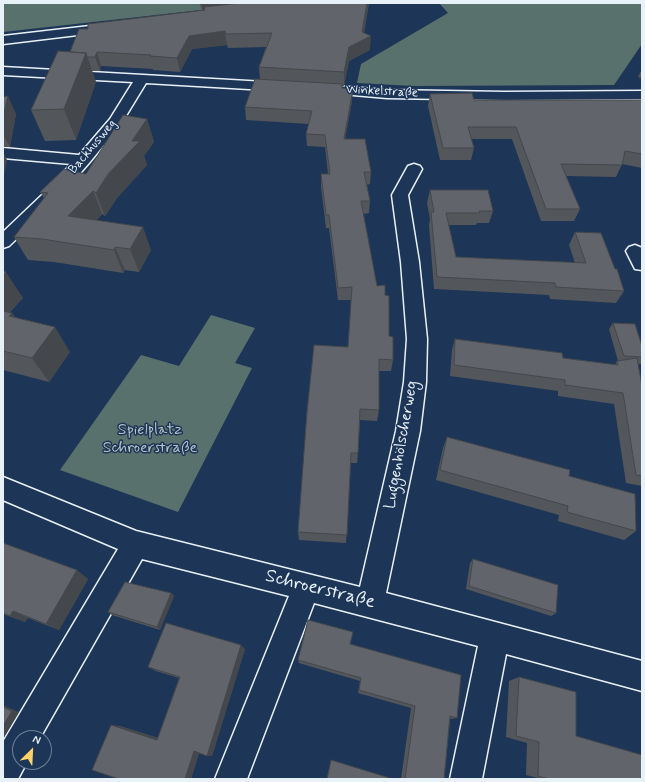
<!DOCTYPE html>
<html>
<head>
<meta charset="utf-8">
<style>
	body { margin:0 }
	#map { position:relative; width:645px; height:782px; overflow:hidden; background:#1d3557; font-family:Mynerve,sans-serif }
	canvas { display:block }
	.frame { position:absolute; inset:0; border:4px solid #e8f1f8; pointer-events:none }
	.north { position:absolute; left:12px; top:730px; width:40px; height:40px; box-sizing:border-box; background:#1d3557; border:1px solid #6e8097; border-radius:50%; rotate:24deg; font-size:11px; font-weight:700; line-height:16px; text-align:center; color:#e8f1f8 }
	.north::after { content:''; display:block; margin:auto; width:14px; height:18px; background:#ffd166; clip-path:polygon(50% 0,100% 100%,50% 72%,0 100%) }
</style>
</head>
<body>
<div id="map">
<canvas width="645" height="782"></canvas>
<div class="frame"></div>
<div class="north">N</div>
</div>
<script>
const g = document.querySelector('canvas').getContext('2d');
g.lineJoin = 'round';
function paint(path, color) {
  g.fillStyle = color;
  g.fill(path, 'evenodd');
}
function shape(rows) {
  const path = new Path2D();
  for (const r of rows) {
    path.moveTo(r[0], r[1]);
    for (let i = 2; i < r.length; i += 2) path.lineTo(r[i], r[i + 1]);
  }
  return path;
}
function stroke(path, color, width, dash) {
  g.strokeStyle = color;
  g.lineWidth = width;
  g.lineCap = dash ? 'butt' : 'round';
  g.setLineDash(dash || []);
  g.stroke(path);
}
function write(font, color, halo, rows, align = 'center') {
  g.font = font + ' Mynerve,sans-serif';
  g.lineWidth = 3;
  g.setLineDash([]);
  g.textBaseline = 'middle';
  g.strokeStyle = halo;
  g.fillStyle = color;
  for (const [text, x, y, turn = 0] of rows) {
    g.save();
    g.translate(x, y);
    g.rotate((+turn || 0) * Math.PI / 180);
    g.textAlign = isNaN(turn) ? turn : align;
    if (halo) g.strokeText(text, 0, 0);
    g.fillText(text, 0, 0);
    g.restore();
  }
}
paint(shape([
	[3,3,264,3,3,32],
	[439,3,642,3,642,44,614,85,413,86,357,83,361,64,448,13],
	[211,315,255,328,235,363,252,368,178,512,60,470,141,355,179,366]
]), '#59716d');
const minor = shape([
	[107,24,111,25,113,28,111,31,3,44,3,36,107,24],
	[3,67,283,83,288,84,290,87,288,90,283,91,146,83,121,124,89,163,55,202,9,246,3,248,3,232,43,194,71,164,3,158,3,148,79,155,110,119,133,82,3,75,3,67],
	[324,85,387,90,505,92,642,91,642,99,505,100,387,98,319,92,317,89,319,86,324,85],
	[414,164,420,166,422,169,408,195,419,262,427,339,426,382,420,431,386,593,642,661,642,691,506,654,482,779,450,779,478,646,314,603,247,779,215,779,289,596,142,559,40,738,20,738,20,762,27,762,18,779,3,779,3,742,118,549,3,500,3,477,136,531,360,587,396,431,404,382,407,339,401,262,392,195,408,166,414,164],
	[635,245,642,248,642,270,635,269,626,251,629,247,635,245]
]);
stroke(minor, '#e8f1f8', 3);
paint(minor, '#1d3557');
paint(shape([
	[199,3,369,3,364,33,370,50,349,61,344,86,342,86,342,88,352,101,345,139,371,172,370,184,367,185,370,201,369,213,363,214,377,286,385,295,389,336,393,360,391,371,379,371,379,410,377,421,360,420,358,453,357,463,351,463,346,543,299,540,298,532,348,347,351,300,338,300,329,228,326,228,321,187,321,174,328,174,325,147,307,146,306,134,309,124,246,120,245,107,260,80,259,67,266,47,228,48,227,45,192,49,180,72,153,70,153,69,101,66,100,71,92,71,96,82,76,140,45,141,31,110,70,52,88,29,202,11],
	[642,69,642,78,638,77],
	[430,94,474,100,642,100,642,168,622,164,616,177,566,176,580,209,574,221,541,221,512,139,471,139,474,148,471,160,440,160,428,106],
	[3,97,16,114,10,147,3,147],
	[147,119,154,142,144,156,147,165,117,198,105,216,102,214,97,220,151,250,139,272,125,270,123,273,54,262,28,260,14,237,44,198,40,192,86,174],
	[430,190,493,211,489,223,477,223,476,225,448,225,456,257,575,263,569,245,575,232,624,291,616,303,550,299,549,295,434,289,429,225,430,219,427,203],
	[3,271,23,298,9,313,12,313,15,317,70,352,49,382,3,370],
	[613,323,642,346,642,362,641,364,638,364,642,386,642,486,626,483,614,404,558,396,558,391,450,376,452,350,455,339,563,358,615,365,617,361,618,361,609,329],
	[447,437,569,476,636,531,624,540,558,521,559,515,436,480,443,448],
	[3,543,88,579,59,630,28,618,25,622,3,614],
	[473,559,556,613,551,616,466,589,470,563],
	[171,593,174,596,160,630,112,615,108,612],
	[350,644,457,718,450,719,444,779,401,779,411,708,358,693,360,681,299,663,298,660],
	[245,649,212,756,199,753,191,779,119,779,120,726,158,738,179,678,156,671,148,667],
	[519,677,576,736,642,779,542,779,526,775,527,743,506,737,509,681]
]), '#53575c');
paint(shape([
	[201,3,257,3,204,7,205,11,203,11],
	[367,3,369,3,362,40,371,36,370,50,349,61,344,86,344,72,349,47,362,32],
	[225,31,227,45,192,49,180,72,177,58,189,36],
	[97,52,101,66,100,71,95,57],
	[86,53,96,82,76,140,64,109],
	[353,89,352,101,343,152,344,139],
	[8,96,16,114,10,147,3,134,3,117],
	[147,119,154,142,144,156,147,165,117,198,105,216,96,193],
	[3,152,7,160,3,182],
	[93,191,102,214,79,240,68,216],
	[143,227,151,250,139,272,130,249],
	[115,247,125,270,123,273,114,250],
	[6,272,23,298,3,318,3,275],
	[12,313,29,338,9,316],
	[55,327,70,352,49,382,32,358],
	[77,570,88,579,59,630,46,624],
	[171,593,174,596,160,630,157,627],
	[13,611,28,618,25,622,10,616],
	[241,645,245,649,212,756,207,756],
	[3,705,19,712,3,739],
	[111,725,120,726,165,740,157,740],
	[194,751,200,751,191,779,185,779]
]), '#44474b');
const building = shape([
	[240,3,367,3,362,32,371,36,349,47,344,72,259,67,272,33,226,34,225,31,189,36,177,58,150,56,151,55,97,52,95,57,87,57,86,53,70,52,79,29,88,29,88,24,205,10,204,7,240,3],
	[58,51,86,53,64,109,31,110,58,51],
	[255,79,342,84,342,88,353,89,344,139,365,139,371,172,364,172,370,201,361,201,377,286,385,285,385,295,389,296,389,336,393,337,393,360,379,359,379,410,360,409,358,453,351,453,347,535,298,532,307,412,314,345,348,347,352,287,338,288,329,215,326,215,321,174,330,174,325,135,306,134,312,111,245,107,255,79],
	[472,93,474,100,642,100,642,154,625,151,622,165,561,164,580,209,546,209,516,127,468,127,474,148,443,148,430,94,472,93],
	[8,96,3,117,3,97,8,96],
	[123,115,147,119,132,141,140,141,108,174,96,193,93,191,68,216,143,227,130,249,115,247,114,250,42,239,14,237,48,193,40,192,64,169,86,174,123,115],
	[430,190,488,190,493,211,479,211,480,213,446,213,456,257,586,263,575,232,601,233,615,269,617,269,624,291,556,287,555,283,437,277,431,212,434,212,430,190],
	[3,271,6,272,3,275,3,271],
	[3,311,12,313,9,316,55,327,32,358,3,351,3,311],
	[613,323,635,324,642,346,642,357,624,356,613,323],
	[455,339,562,353,563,358,618,365,617,361,637,358,642,386,642,476,636,475,623,393,565,385,565,380,454,365,455,339],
	[447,437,570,470,569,476,635,494,636,531,567,512,568,506,440,470,447,437],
	[3,543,77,570,46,624,13,611,10,616,3,613,3,543],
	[473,559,558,585,556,613,469,586,473,559],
	[125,582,171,593,157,627,108,612,125,582],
	[308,620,353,632,350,644,461,675,457,718,450,716,444,779,405,779,415,706,359,690,361,678,298,660,308,620],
	[166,623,241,645,207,756,194,751,185,779,119,779,92,770,111,725,157,740,180,677,148,667,166,623],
	[519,677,576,692,576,736,642,755,642,779,549,779,538,776,539,742,516,736,519,677],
	[3,707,12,711,3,726,3,707],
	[331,760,393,779,327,779,331,760]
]);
paint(building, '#61656b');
stroke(building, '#44474b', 1);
write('13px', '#e8f1f8', '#1d3557', [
	["Winkelstraße",382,92,3],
	["Backhusweg",93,147,-50]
]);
write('16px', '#b6c4c7', '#1d3557', [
	["Spielplatz",150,431],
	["Schroerstraße",150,449]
]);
write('16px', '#e8f1f8', '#1d3557', [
	["Luggenhölscherweg",402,445,-80]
]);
write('19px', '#e8f1f8', '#1d3557', [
	["Schroerstraße",320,590,14]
]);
</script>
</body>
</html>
